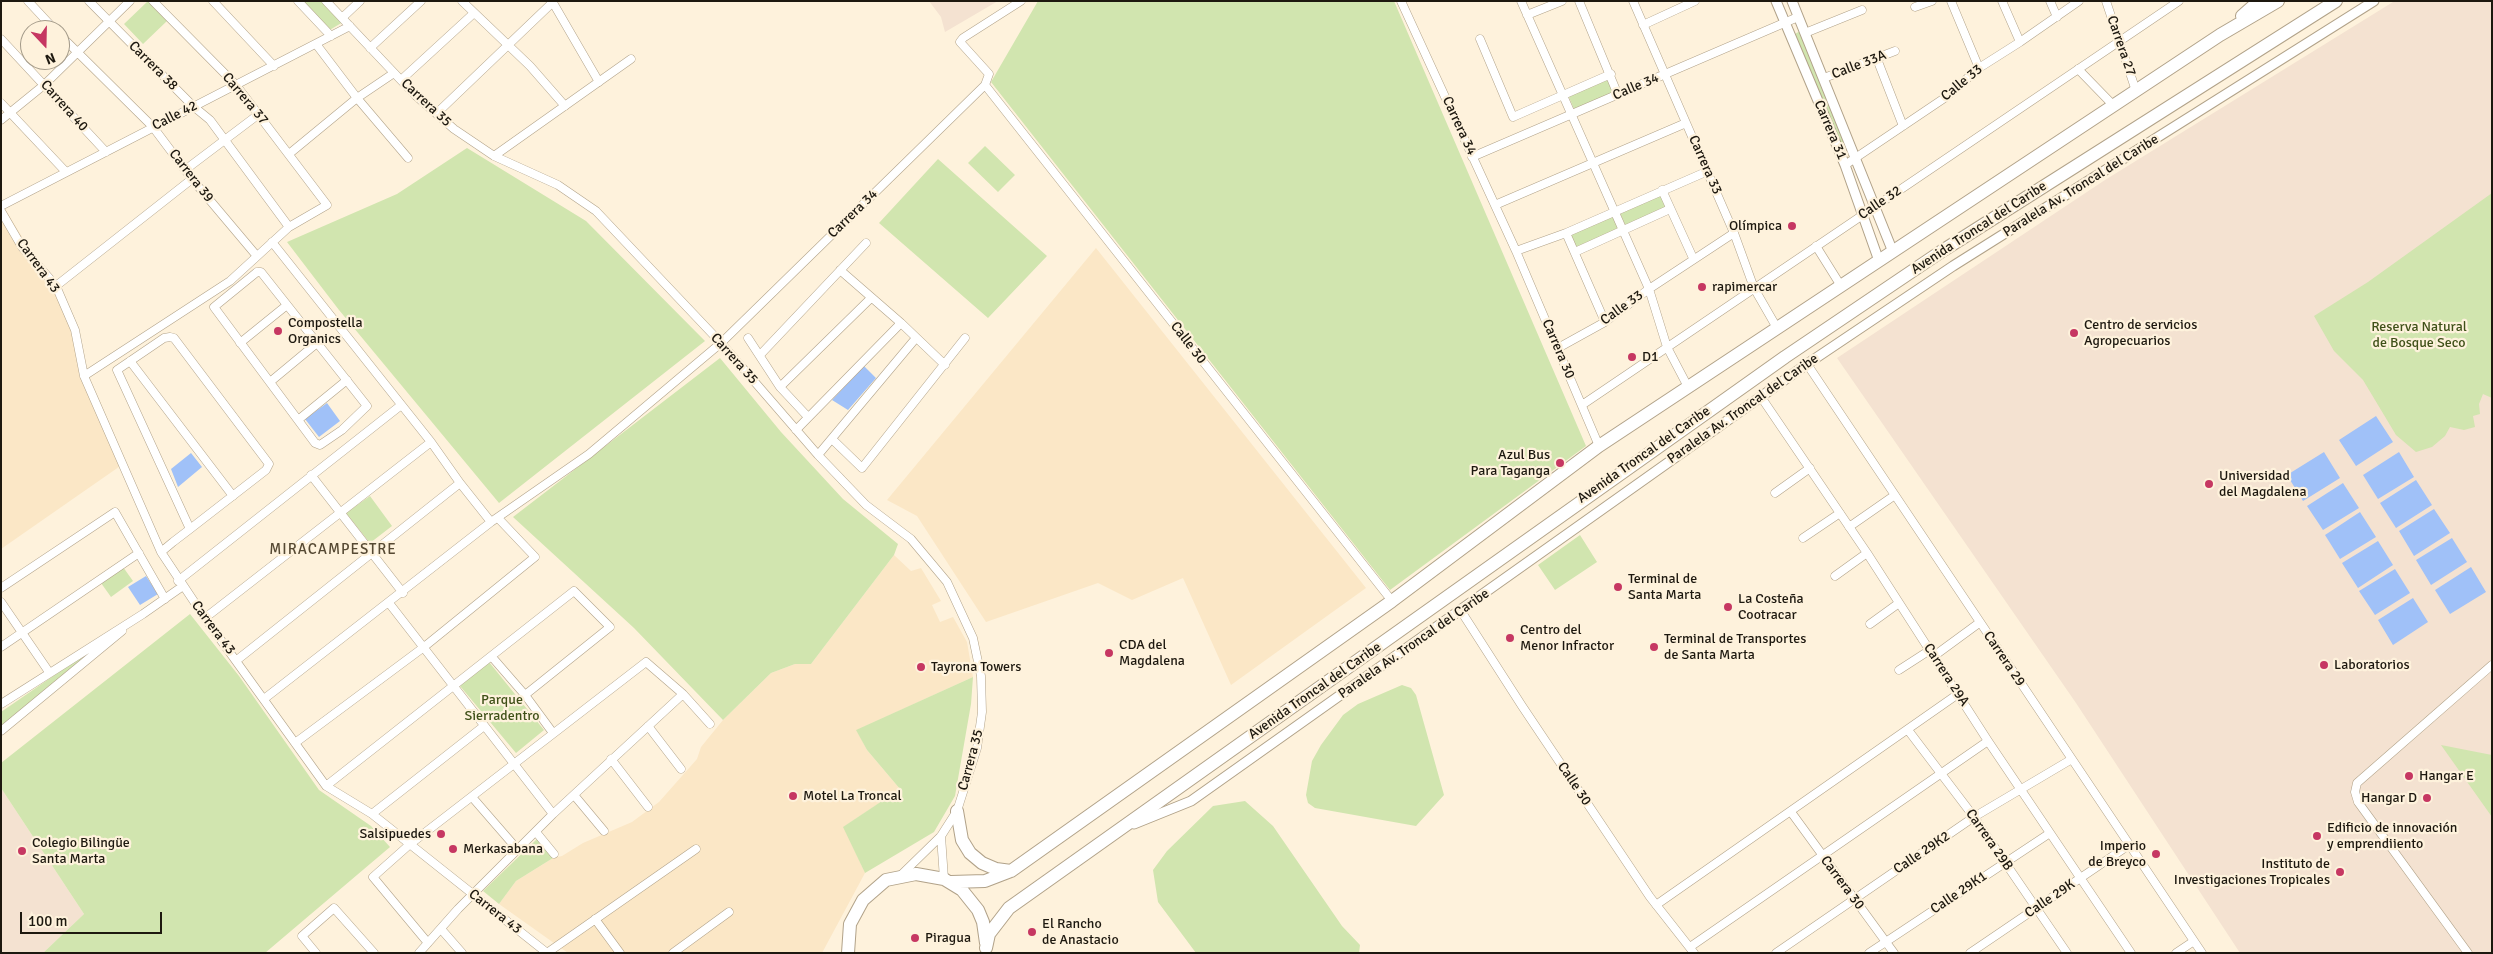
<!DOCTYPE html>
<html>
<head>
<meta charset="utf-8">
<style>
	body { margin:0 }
	#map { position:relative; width:2493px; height:954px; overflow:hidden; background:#fef2dc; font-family:Signika,sans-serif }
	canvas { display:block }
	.frame { position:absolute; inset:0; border:2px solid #1d180f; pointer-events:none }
	.north { position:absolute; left:20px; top:20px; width:50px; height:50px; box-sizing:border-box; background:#fef2dc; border:1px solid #a49b8a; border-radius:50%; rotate:159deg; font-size:14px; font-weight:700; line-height:20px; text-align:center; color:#1d180f }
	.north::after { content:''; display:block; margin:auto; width:18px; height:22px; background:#c63762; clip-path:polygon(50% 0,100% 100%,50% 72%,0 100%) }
	.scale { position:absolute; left:20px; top:912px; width:142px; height:22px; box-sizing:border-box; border:2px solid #1d180f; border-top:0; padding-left:6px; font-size:15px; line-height:18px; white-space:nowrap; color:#1d180f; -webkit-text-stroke:4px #fef2dc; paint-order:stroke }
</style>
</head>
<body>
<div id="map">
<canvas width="2493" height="954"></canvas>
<div class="frame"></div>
<div class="north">N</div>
<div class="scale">100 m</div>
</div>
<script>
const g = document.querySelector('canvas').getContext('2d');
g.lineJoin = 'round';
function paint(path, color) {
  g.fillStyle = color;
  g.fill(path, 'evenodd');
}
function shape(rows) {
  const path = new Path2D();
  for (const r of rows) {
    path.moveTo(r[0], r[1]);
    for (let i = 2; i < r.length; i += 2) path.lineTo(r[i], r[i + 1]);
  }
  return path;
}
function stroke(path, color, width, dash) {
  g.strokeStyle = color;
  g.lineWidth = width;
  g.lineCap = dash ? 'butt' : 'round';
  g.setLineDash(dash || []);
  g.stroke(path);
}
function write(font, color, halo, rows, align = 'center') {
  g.font = font + ' Signika,sans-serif';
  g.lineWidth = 4.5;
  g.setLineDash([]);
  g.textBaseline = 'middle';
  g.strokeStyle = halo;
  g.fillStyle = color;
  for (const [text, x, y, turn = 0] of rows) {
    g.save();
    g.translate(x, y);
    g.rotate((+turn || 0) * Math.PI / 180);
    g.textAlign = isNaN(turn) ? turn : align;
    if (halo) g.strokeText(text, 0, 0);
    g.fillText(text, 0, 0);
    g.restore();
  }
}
paint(shape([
	[1,202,60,300,89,377,126,462,1,549],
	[1096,248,1366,588,1231,685,1183,578,1132,600,1098,583,986,622,917,516,887,500],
	[894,555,911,571,921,568,941,601,932,605,940,622,953,617,967,642,973,677,857,730,867,750,900,789,844,827,865,873,822,953,568,953,499,904,516,881,553,858,562,856,583,843,632,822,659,802,697,759,701,747,723,720,771,673,795,664,811,664]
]), '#fbe7c6');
paint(shape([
	[929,1,998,1,945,32,941,17],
	[2492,1,2492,953,2240,953,2076,703,1837,358,2105,180,2393,2],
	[1,788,84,914,43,953,1,953]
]), '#f4e2d1');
paint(shape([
	[148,1,167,21,143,44,124,24],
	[299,1,324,1,343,22,328,31],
	[1038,1,1394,1,1586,446,1390,590,991,82],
	[1800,31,1848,144,1841,147,1795,34],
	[1609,78,1614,92,1574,109,1568,95],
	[985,146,1015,175,998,192,968,163],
	[467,148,586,221,705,341,499,503,339,310,287,242,397,194],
	[938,159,1047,256,988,318,879,223],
	[2492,193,2492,398,2483,394,2479,404,2480,414,2473,416,2475,427,2464,430,2450,427,2445,436,2432,447,2416,452,2396,435,2363,380,2334,351,2314,316,2368,282],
	[1661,194,1667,209,1626,227,1619,211],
	[1613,216,1618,229,1576,247,1570,233],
	[720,358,781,432,843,499,898,544,894,555,811,664,795,664,771,673,723,720,634,628,513,517],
	[370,496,392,526,370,543,346,513],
	[1580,535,1597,562,1555,590,1538,565],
	[123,567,133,581,111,597,101,583],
	[190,614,239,676,319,790,371,826,390,847,265,953,43,953,84,914,1,788,1,763],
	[104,641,1,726,1,712],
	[489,662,544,730,516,753,460,686],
	[973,677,971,704,955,796,934,832,865,873,843,827,900,789,867,750,856,730],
	[1402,685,1411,688,1416,695,1444,795,1416,826,1315,808,1308,803,1306,795,1312,761,1321,745,1343,715,1358,704],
	[2441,745,2492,755,2492,817],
	[1245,801,1273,826,1342,926,1360,945,1359,953,1196,953,1158,902,1153,870,1167,851,1213,806],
	[537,839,553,858,516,881,499,904,483,891]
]), '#d1e5af');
paint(shape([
	[864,366,876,378,848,410,832,400],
	[327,403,340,421,319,437,305,419],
	[2376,416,2393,442,2356,466,2339,440],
	[2324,452,2340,478,2303,501,2287,475],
	[2399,452,2414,477,2378,499,2363,475],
	[191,453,202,467,178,487,171,469],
	[2416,480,2432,505,2396,528,2380,503],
	[2343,483,2359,508,2323,530,2307,506],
	[2434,509,2450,533,2414,556,2399,531],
	[2360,512,2376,537,2340,559,2325,535],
	[2452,538,2467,562,2431,585,2416,560],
	[2378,541,2393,565,2358,588,2342,563],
	[2471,567,2486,592,2450,614,2435,590],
	[2395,569,2410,593,2375,615,2359,591],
	[146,576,158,594,140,605,128,587],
	[2413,598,2428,622,2393,645,2378,620]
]), '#a0c1f8');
const minor = shape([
	[28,1,55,30],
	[89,1,193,106,210,120,289,227],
	[213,1,274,66],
	[298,1,331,36],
	[326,1,415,95,454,129,494,156,558,185,596,211,721,343,818,455,866,505,911,539,947,582,973,638,981,676,982,712,977,748,957,811,941,836,901,875],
	[462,1,530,66,565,106],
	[552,1,599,82],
	[1401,1,1516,251,1599,446],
	[1521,1,1649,289,1667,347,1688,387],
	[1579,1,1618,95],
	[1633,1,1734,233,1754,288,1777,328],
	[1951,1,1979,68],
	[2002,1,2020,42],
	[2050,1,2057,17],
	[2106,1,2136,91],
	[1915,7,1932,1],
	[1527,15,1562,1],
	[342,18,360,1],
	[1643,25,1695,1],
	[1805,33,1862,10],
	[60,35,153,127,192,179,256,255],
	[1,39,106,152],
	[1480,39,1513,117,1611,74],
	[316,44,357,98,408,158],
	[370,48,421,1],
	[1877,59,1903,126],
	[2078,69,2113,105],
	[1824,78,1895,51],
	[401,80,474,13],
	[985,85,1392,601],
	[1,103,66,172],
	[437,113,553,2],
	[1,120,44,85,130,1],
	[289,154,357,98,394,73],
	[494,156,631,59],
	[1472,157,1798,17],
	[1845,165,1946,97,1979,68,2020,42,2079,1],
	[185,170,259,114],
	[1662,190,1693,258],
	[1495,205,1686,123],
	[1,206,350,26],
	[1,211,22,247,56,286,75,330,84,376,161,552,205,618,295,743,326,786,372,814,547,953],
	[1566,233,1605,322],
	[272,242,431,442,460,483,491,522],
	[1816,246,1841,286],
	[1516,251,1566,233,1708,171],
	[1575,252,1670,209],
	[840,270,901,323,945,365],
	[257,272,261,272,367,406,342,430,320,445,315,443,214,307,257,272],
	[56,286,192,179],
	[748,338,780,387,808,417],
	[240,343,287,305],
	[1558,348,1605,322,1649,289,1734,233],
	[760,355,866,243],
	[130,361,233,496],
	[1807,364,2202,953],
	[84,376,230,281,289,227,327,205,236,85,153,1],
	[270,382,317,343],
	[780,387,871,298],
	[1761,397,1867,553,1988,741,2131,953],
	[1582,405,2179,1],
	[298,420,347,380],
	[796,430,901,323],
	[833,440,862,468,965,338],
	[818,455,916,338],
	[311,475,403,593],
	[1775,493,1810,468],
	[1849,527,1895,495],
	[1803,538,1840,513],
	[161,552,173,542,190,529,266,470,269,464,174,338,170,337,164,338,117,370,190,529],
	[1835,576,1867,553],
	[178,581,400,406],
	[1,588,115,512,165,599],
	[1,602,49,672],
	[389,603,553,814],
	[1461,611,1522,706,1650,897,1694,953],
	[205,618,431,442],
	[1870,624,1899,603],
	[1,647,139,553],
	[1934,656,1979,623],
	[492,657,525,695,553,733],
	[237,660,460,483],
	[1899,670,1930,650],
	[264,699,491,522,589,454,721,343,985,85,989,74,960,42,963,38,1021,1],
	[1,704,143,614,183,586],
	[648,726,681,769],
	[1908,730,1974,817,2067,953],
	[1,731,122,631],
	[295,743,424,647,535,557,498,518],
	[611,759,648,807],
	[326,786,574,591,610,627,525,695],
	[574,795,604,831],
	[472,797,518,850],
	[1791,812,1894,953],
	[372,814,484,726],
	[536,832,554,854],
	[941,836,944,879],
	[1656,905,1958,694],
	[595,919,620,953],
	[441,929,462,953],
	[428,943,373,877,409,845,646,662,683,694,710,724],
	[1690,947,1988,741],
	[316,953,302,936,334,908,374,953],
	[419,953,458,909,553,814,683,694],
	[547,953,696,849],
	[673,953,729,912],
	[1776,953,1974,817,2072,759],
	[1869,953,2050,833],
	[1970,953,2129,845],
	[2176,953,2194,941],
	[2468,953,2358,802,2355,792,2357,783,2492,665]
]);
const tertiary = shape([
	[1776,1,1845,165,1879,261],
	[1792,1,1893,252],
	[1134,824,1191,801,1807,364,1953,266,2374,1]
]);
const trunk = shape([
	[2242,16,2259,1],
	[957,811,962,840,970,853,982,863,996,869,1011,871],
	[951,882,985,881,1011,871,1392,601,1599,446,2220,35,2278,1],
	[986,948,989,934,1009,908,1785,357,1942,251,2336,1],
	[848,953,850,924,863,900,886,880,916,874,944,879,962,890,978,910,983,922,986,943]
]);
stroke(minor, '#b1a289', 9);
stroke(tertiary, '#b1a289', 11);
stroke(trunk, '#b1a289', 14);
stroke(minor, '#fff', 8);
stroke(tertiary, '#fff', 9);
stroke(trunk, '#fff', 12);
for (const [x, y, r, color] of [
	[1792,226,5,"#c63762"],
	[1702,287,5,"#c63762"],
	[278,331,5,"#c63762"],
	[2074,333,5,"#c63762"],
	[1632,357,5,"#c63762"],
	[1560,463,5,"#c63762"],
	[2209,484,5,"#c63762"],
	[1618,587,5,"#c63762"],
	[1728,607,5,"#c63762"],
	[1510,638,5,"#c63762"],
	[1654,647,5,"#c63762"],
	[1109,653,5,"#c63762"],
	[2324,665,5,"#c63762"],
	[921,667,5,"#c63762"],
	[2409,776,5,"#c63762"],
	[793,796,5,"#c63762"],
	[2427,798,5,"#c63762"],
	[441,834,5,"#c63762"],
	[2317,836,5,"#c63762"],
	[453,849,5,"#c63762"],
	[22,851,5,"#c63762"],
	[2156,854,5,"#c63762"],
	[2340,872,5,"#c63762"],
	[1032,932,5,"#c63762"],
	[915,938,5,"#c63762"]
]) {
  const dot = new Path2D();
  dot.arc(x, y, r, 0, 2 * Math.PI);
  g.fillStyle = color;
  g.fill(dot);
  stroke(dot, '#fef2dc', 2);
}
write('14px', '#1d180f', '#fef2dc', [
	["Carrera 27",2121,46,71],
	["Calle 33A",1859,65,-21],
	["Carrera 38",153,66,45],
	["Calle 33",1962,83,-39],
	["Calle 34",1636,87,-23],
	["Carrera 37",245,99,50],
	["Carrera 35",426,103,43],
	["Carrera 40",64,106,48],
	["Calle 42",175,116,-27],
	["Carrera 34",1459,126,65],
	["Carrera 31",1830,130,67],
	["Carrera 33",1705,165,66],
	["Carrera 39",191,176,52],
	["Paralela Av. Troncal del Caribe",2081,186,-32],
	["Calle 32",1880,203,-34],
	["Carrera 34",853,214,-44],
	["Avenida Troncal del Caribe",1979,228,-33],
	["Carrera 43",38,266,54],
	["Calle 33",1622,308,-36],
	["Calle 30",1188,343,52],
	["Carrera 30",1558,349,67],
	["Carrera 35",734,359,48],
	["Paralela Av. Troncal del Caribe",1743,409,-35],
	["Avenida Troncal del Caribe",1644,455,-35],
	["Carrera 43",213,628,53],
	["Paralela Av. Troncal del Caribe",1414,644,-35],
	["Carrera 29",2004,659,56],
	["Carrera 29A",1946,675,57],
	["Avenida Troncal del Caribe",1315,691,-35],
	["Carrera 35",971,760,-75],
	["Calle 30",1574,784,56],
	["Carrera 29B",1989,840,55],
	["Calle 29K2",1922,853,-34],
	["Carrera 30",1842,883,53],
	["Calle 29K1",1959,893,-34],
	["Calle 29K",2050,899,-34],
	["Carrera 43",495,912,38]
]);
write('14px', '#1d180f', '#fef2dc', [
	["Olímpica",1782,226,"right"],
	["rapimercar",1712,287],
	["Compostella",288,323],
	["Organics",288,339],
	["Centro de servicios",2084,325],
	["Agropecuarios",2084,341],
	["D1",1642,357],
	["Azul Bus",1550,455,"right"],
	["Para Taganga",1550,471,"right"],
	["Universidad",2219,476],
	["del Magdalena",2219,492],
	["Terminal de",1628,579],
	["Santa Marta",1628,595],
	["La Costeña",1738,599],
	["Cootracar",1738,615],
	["Centro del",1520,630],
	["Menor Infractor",1520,646],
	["Terminal de Transportes",1664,639],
	["de Santa Marta",1664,655],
	["CDA del",1119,645],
	["Magdalena",1119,661],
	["Laboratorios",2334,665],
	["Tayrona Towers",931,667],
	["Hangar E",2419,776],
	["Motel La Troncal",803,796],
	["Hangar D",2417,798,"right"],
	["Edificio de innovación",2327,828],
	["y emprendiiento",2327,844],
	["Salsipuedes",431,834,"right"],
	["Colegio Bilingüe",32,843],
	["Santa Marta",32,859],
	["Imperio",2146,846,"right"],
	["de Breyco",2146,862,"right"],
	["Merkasabana",463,849],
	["Instituto de",2330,864,"right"],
	["Investigaciones Tropicales",2330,880,"right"],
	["El Rancho",1042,924],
	["de Anastacio",1042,940],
	["Piragua",925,938]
], 'left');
write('14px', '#3f5018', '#fef2dc', [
	["Reserva Natural",2419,327],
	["de Bosque Seco",2419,343],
	["Parque",502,700],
	["Sierradentro",502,716]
]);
g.letterSpacing = '1px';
write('15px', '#564933', '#fef2dc', [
	["MIRACAMPESTRE",333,550]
]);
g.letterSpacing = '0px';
</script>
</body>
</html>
